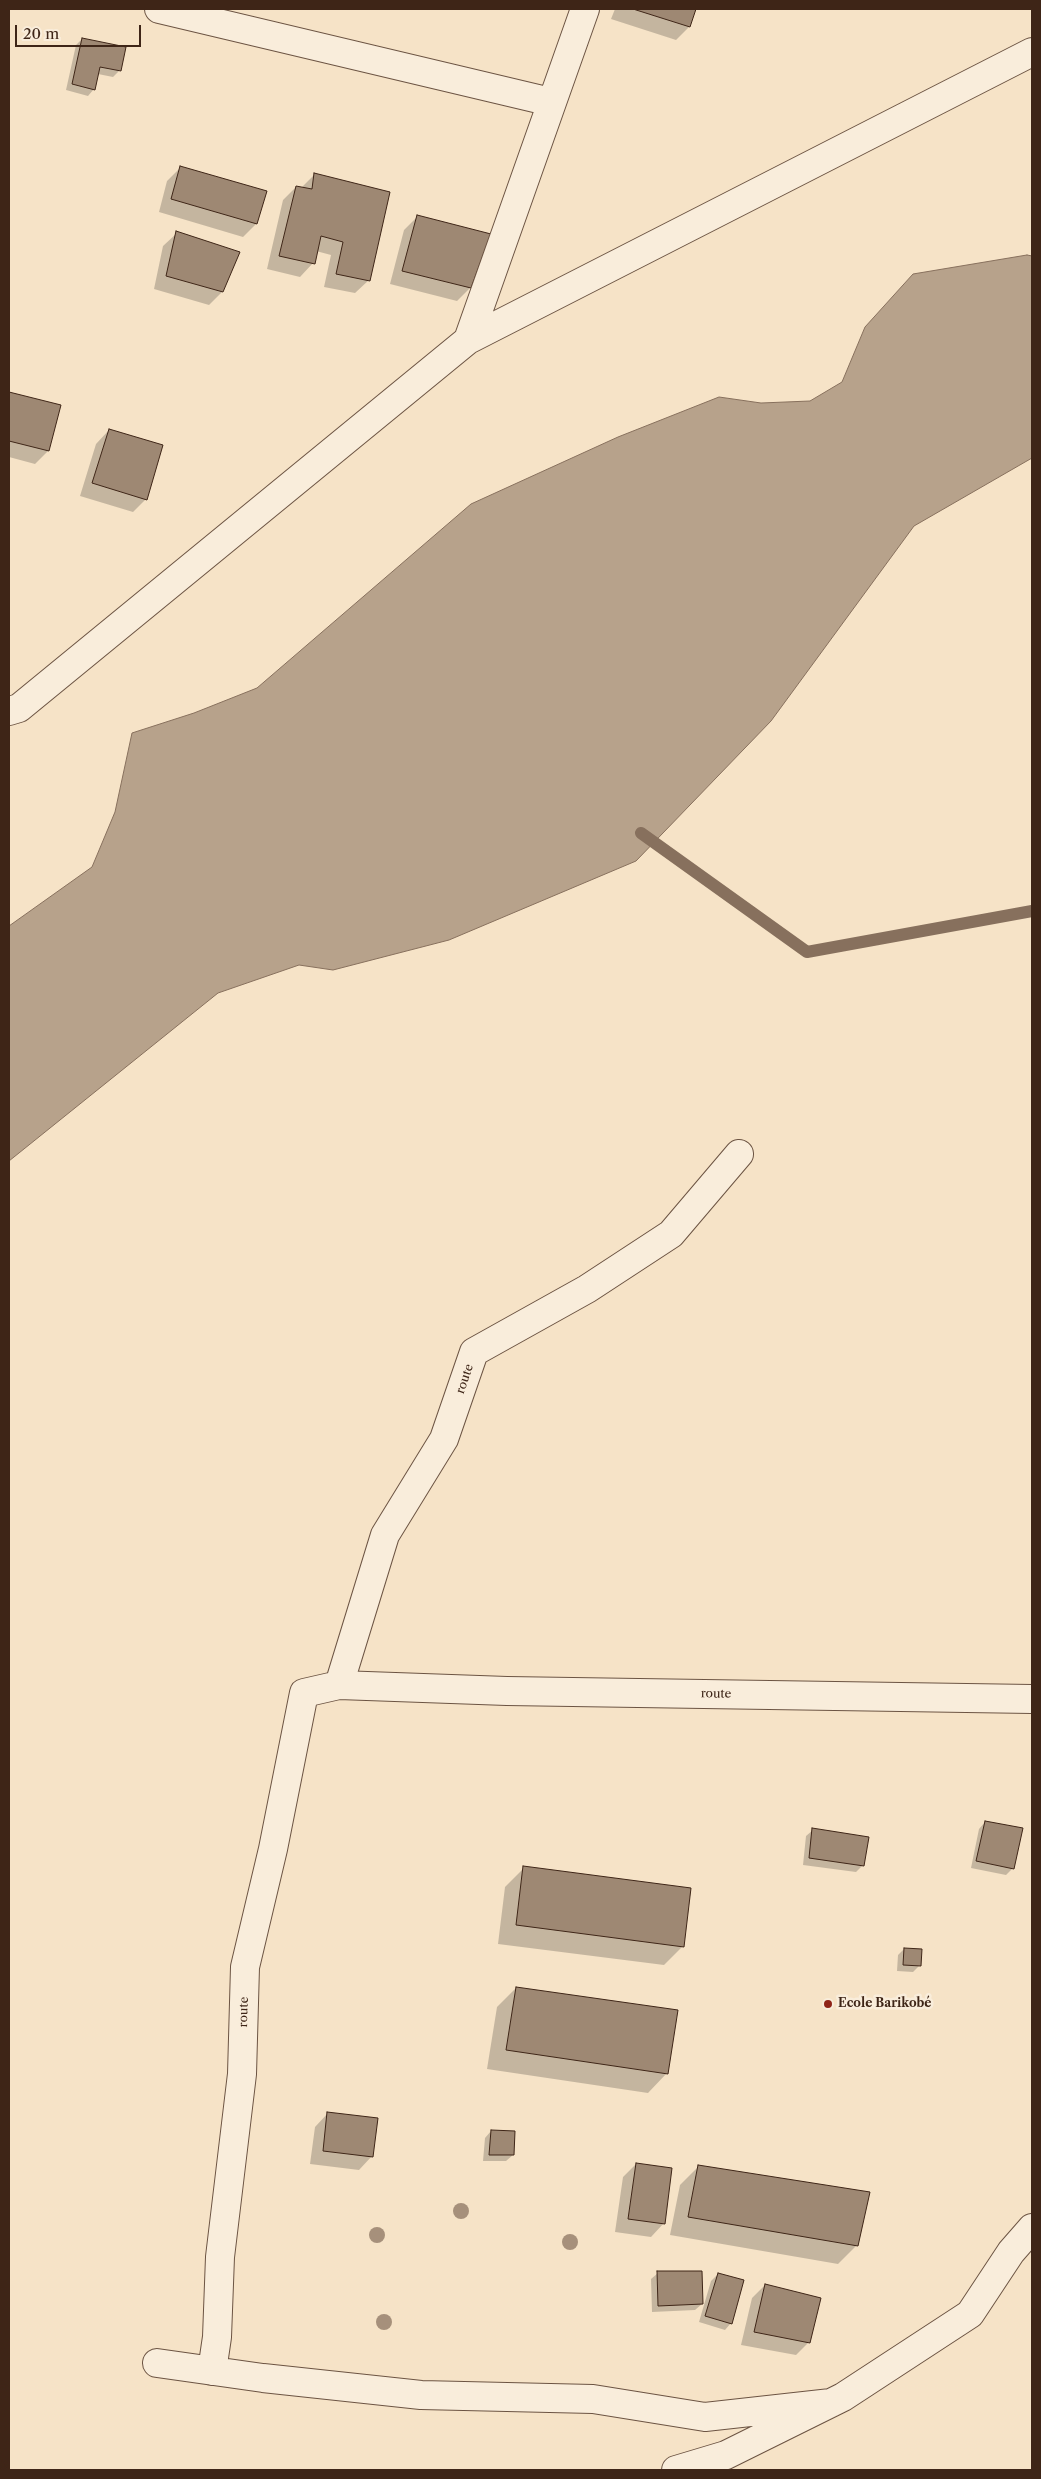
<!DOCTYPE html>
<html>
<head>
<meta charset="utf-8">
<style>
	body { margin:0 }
	#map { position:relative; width:1041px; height:2479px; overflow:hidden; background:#f6e3c7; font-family:"Libre Caslon Text",serif }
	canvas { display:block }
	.frame { position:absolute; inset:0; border:10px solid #3e2517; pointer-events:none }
	.scale { position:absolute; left:15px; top:25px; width:126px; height:22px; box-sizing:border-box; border:2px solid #3e2517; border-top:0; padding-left:6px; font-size:15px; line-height:18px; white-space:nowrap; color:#3e2517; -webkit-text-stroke:4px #f9eddb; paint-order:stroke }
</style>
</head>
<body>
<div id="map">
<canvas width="1041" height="2479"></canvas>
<div class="frame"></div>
<div class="scale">20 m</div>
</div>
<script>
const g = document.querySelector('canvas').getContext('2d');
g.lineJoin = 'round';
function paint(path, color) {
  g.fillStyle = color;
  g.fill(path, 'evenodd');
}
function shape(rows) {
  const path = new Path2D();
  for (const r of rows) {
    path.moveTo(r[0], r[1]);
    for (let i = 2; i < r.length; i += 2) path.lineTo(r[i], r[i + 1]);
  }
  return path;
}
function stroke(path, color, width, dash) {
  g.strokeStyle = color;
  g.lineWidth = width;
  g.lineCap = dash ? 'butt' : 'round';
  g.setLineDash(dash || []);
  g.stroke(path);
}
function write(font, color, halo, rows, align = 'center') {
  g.font = font + ' "Libre Caslon Text",serif';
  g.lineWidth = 5;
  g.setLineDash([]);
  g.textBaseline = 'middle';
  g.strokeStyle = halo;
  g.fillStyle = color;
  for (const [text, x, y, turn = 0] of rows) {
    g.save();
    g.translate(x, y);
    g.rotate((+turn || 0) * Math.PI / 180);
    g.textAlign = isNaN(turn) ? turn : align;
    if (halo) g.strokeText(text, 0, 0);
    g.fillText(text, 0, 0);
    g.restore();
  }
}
const water = shape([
	[1027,255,1032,256,1032,458,914,526,771,721,636,861,449,940,333,970,299,965,218,993,9,1161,9,926,92,867,115,812,132,733,194,713,257,688,471,504,618,437,719,397,761,403,810,401,842,382,865,327,913,274,1027,255]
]);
paint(water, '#b7a28b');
stroke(water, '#87705d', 1);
paint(shape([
	[615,9,695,9,689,27,676,40,611,19],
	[82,39,125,48,119,71,113,77,98,74,94,89,88,96,66,90,76,45],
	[180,168,256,224,243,237,159,212,167,181],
	[314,175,369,280,355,293,324,287,331,255,316,251,313,263,300,277,267,269,283,200,296,187,301,188],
	[417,217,470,288,457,301,390,284,404,230],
	[177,233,222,292,209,305,154,289,163,246],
	[9,394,59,406,48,451,35,464,9,457],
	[109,430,146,499,133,512,80,496,96,444],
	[985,1822,1013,1868,1006,1875,971,1868,979,1829],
	[813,1830,863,1865,856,1872,803,1865,806,1836],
	[524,1868,683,1946,664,1965,498,1944,505,1887],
	[904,1949,919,1966,913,1972,897,1971,898,1955],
	[516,1988,667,2073,648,2093,487,2069,497,2007],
	[328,2113,372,2156,359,2170,310,2164,315,2127],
	[491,2131,513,2155,506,2161,483,2161,485,2138],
	[636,2164,664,2223,651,2237,615,2232,623,2177],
	[699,2166,857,2245,838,2264,670,2235,680,2185],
	[658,2273,702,2304,695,2310,652,2312,651,2279],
	[718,2274,731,2323,725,2330,699,2322,711,2281],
	[765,2285,809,2342,796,2355,741,2345,752,2298]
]), '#0003');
stroke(shape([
	[641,833,807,952,1032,911]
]), '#87705d', 12);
const building = shape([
	[633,9,696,9,690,27,633,9],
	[82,38,126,47,121,71,100,67,95,90,72,84,82,38],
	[180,166,267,191,257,224,171,199,180,166],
	[314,173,390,192,370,281,336,274,343,242,321,236,315,264,279,256,296,186,312,189,314,173],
	[417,215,491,234,471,288,402,271,417,215],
	[176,231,240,252,223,292,166,276,176,231],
	[9,392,61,405,49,451,9,441,9,392],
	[109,429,163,445,147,500,92,483,109,429],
	[985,1821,1023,1828,1014,1869,976,1861,985,1821],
	[812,1828,869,1837,864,1866,809,1858,812,1828],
	[523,1866,691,1888,684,1947,516,1925,523,1866],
	[904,1948,922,1949,921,1966,903,1965,904,1948],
	[516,1987,678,2010,668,2074,506,2050,516,1987],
	[327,2112,378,2118,373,2157,323,2151,327,2112],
	[491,2130,515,2131,514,2155,489,2155,491,2130],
	[636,2163,672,2168,665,2224,628,2219,636,2163],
	[698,2165,870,2192,858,2246,688,2217,698,2165],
	[657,2271,702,2271,703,2304,658,2306,657,2271],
	[718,2273,744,2280,732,2324,705,2316,718,2273],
	[765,2284,821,2298,810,2343,754,2332,765,2284]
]);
paint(building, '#9e8873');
stroke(building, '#3e2517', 1);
const minor = shape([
	[159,9,551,102],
	[468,340,585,9],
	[9,711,19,708,468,340,1032,52],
	[339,1685,385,1535,444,1439,474,1352,587,1289,671,1234,739,1154],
	[157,2363,263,2378,421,2395,593,2399,705,2417,831,2403],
	[212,2371,217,2337,220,2257,242,2074,245,1967,273,1849,304,1693,339,1685,507,1691,1032,1699],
	[676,2470,726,2455,843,2397,970,2314,1011,2252,1032,2228]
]);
stroke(minor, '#6c5443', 30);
stroke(minor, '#f9eddb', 28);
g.fillStyle = '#a6907b';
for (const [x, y] of [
	[461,2211],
	[377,2235],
	[570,2242],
	[384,2322]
]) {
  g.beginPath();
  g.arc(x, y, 8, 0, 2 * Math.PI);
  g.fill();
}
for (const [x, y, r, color] of [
	[828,2004,5,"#8f2418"]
]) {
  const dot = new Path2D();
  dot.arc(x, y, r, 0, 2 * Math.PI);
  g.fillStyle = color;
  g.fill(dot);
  stroke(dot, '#f9eddb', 2);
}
write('12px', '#3e2517', '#f9eddb', [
	["route",465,1379,-71],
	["route",716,1694,1],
	["route",244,2012,-88]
]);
write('bold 12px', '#3e2517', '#f9eddb', [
	["Ecole Barikobé",838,2004]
], 'left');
</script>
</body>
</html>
